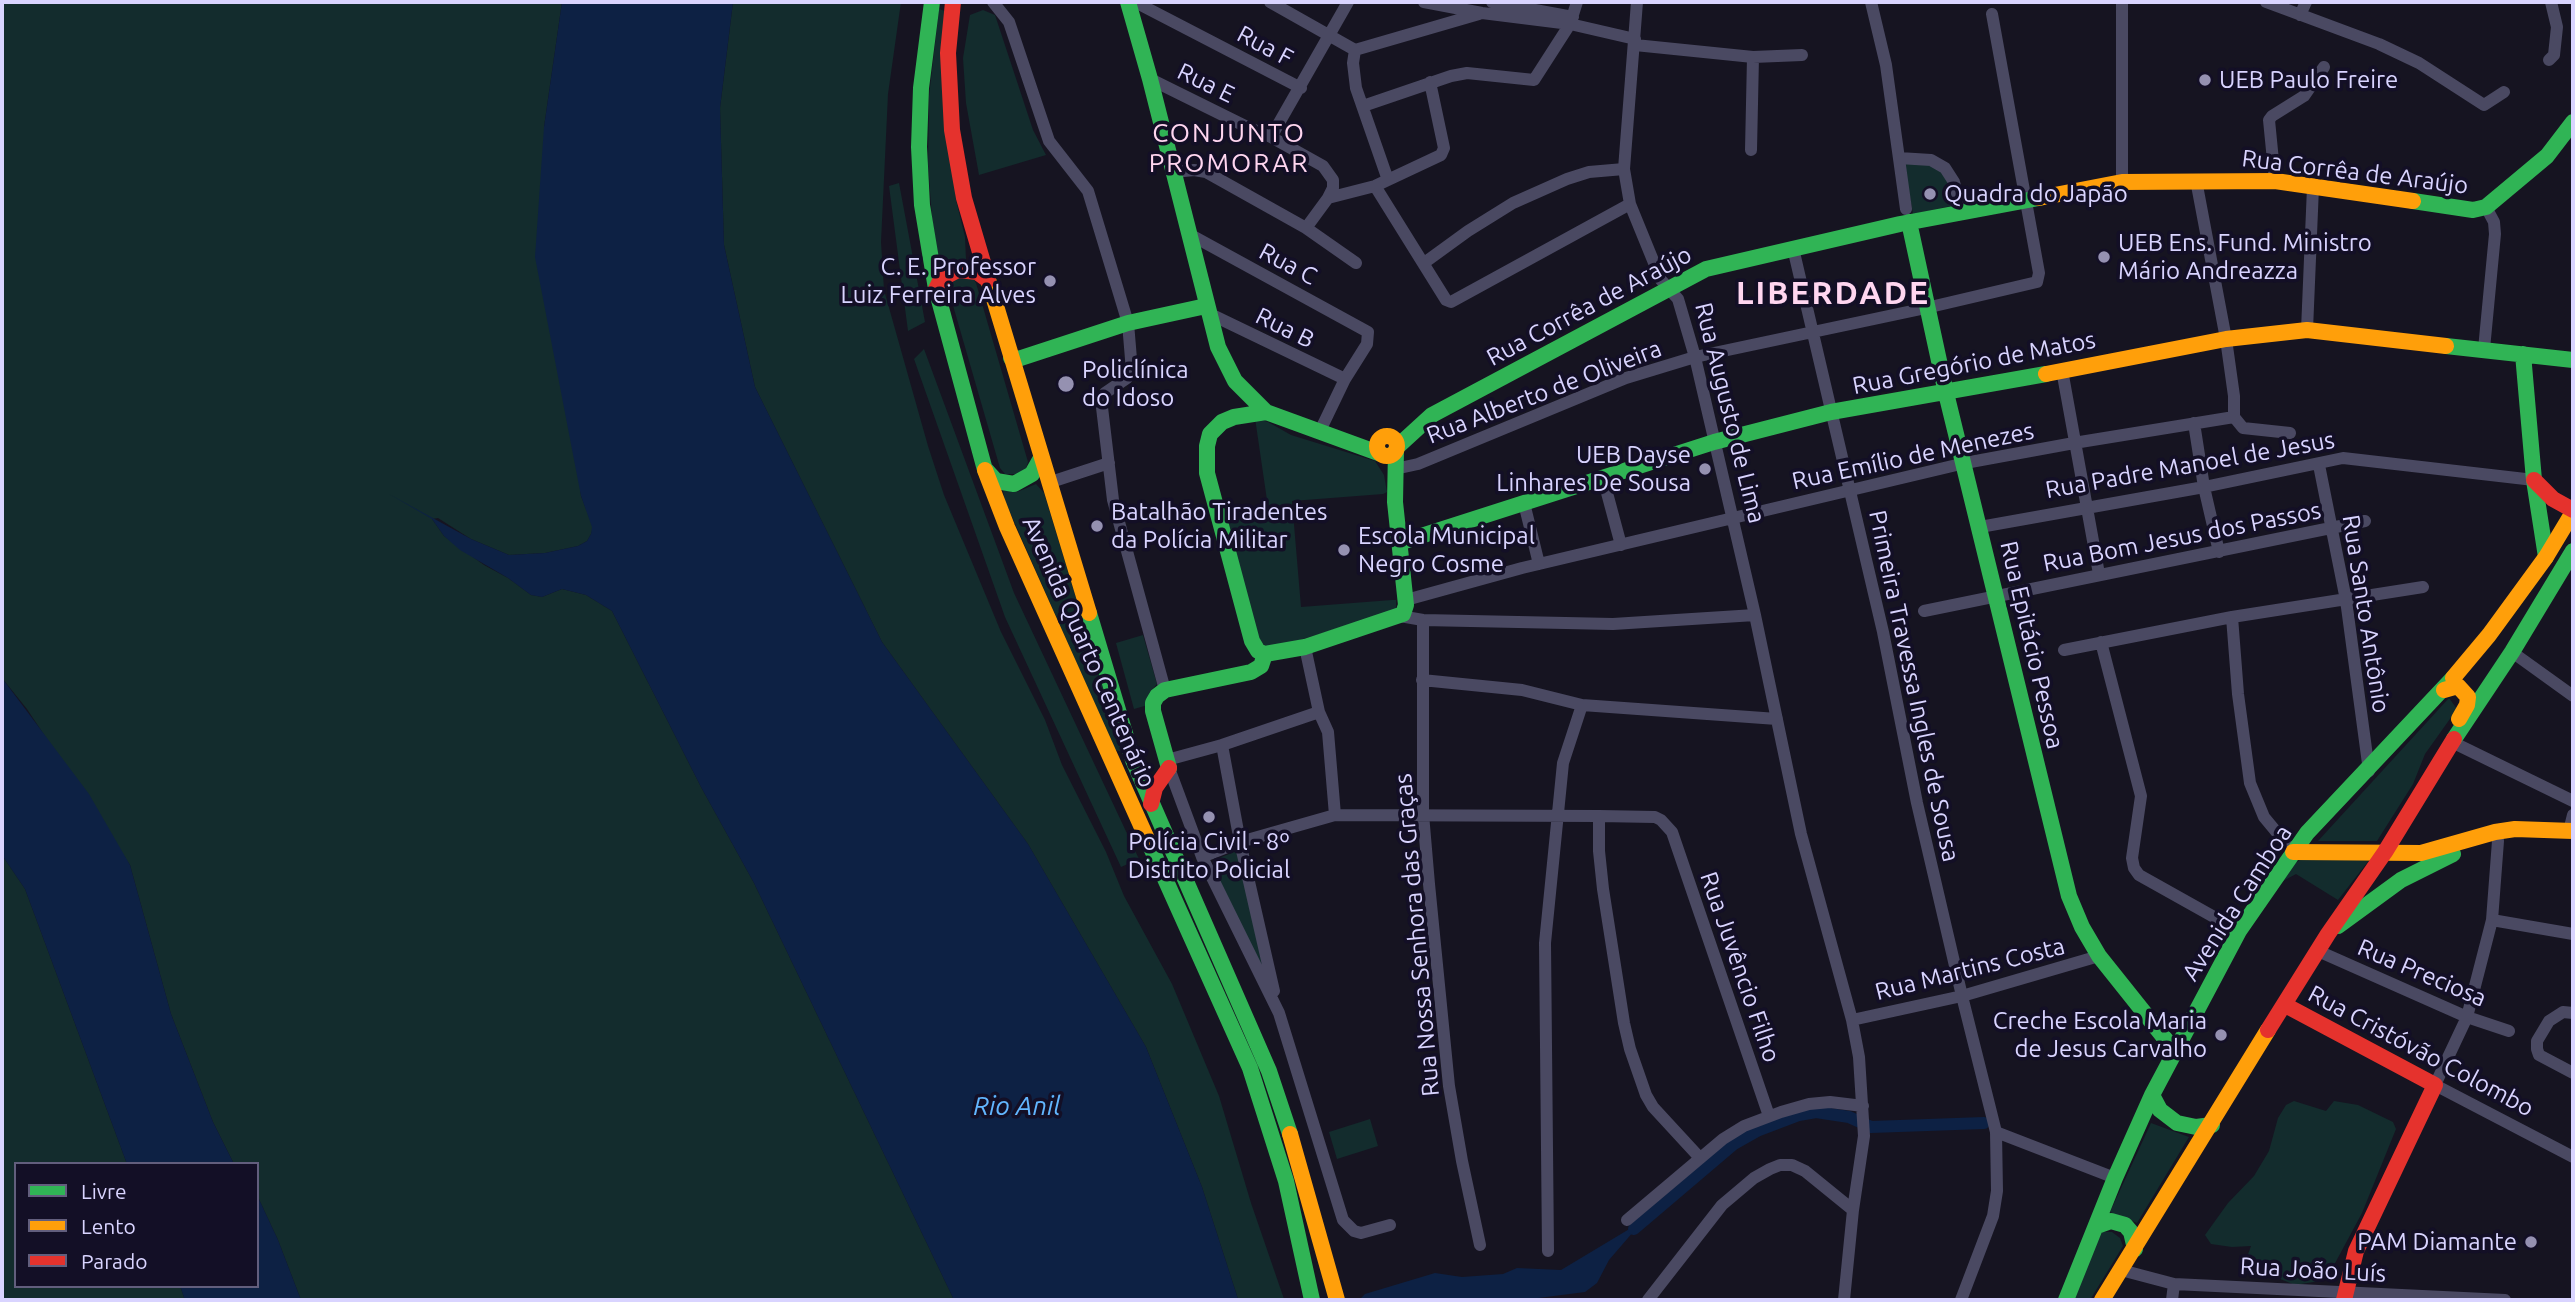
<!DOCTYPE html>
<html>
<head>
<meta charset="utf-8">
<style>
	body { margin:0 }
	#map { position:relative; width:2575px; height:1302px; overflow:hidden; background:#161421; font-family:Ubuntu,sans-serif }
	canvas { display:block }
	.frame { position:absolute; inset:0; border:4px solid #d9d4ff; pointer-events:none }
	.legend { position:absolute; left:14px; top:1162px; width:245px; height:126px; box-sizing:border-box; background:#130f26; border:2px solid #625e7d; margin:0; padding:9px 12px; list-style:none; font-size:21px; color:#d9d4ff }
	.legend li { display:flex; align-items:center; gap:14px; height:35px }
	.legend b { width:35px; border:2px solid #625e7d }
</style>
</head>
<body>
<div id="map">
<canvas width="2575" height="1302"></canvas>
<div class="frame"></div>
<ul class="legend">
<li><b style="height:9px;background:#30b455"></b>Livre</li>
<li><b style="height:9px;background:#ff9f0a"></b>Lento</li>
<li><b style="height:9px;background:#e5322d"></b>Parado</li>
</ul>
</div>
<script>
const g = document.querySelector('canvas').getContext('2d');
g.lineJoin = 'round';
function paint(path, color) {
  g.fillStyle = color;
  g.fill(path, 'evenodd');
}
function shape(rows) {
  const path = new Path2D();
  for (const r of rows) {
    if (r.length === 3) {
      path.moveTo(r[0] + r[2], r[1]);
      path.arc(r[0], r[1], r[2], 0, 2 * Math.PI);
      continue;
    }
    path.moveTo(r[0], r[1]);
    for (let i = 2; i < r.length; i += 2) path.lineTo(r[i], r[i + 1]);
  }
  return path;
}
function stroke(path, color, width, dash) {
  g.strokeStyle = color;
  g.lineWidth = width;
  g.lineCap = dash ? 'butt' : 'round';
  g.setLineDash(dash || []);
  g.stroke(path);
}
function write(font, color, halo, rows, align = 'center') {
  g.font = font + ' Ubuntu,sans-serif';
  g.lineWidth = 7;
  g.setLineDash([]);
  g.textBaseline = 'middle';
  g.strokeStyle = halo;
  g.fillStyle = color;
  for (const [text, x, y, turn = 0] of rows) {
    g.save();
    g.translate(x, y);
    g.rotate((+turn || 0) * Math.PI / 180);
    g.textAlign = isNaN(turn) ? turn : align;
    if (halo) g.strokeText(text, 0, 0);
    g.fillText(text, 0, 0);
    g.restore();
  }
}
paint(shape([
	[2,2,562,2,544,127,581,496,593,527,591,534,587,541,578,546,545,553,509,555,471,539,438,518,432,519,444,536,484,565,508,578,531,595,542,597,562,589,586,595,612,611,701,787,754,883,954,1300,301,1300,278,1240,257,1195,257,1164,234,1164,213,1122,171,1014,130,865,27,709,2,678],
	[733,2,901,2,888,94,881,242,884,290,928,446,944,495,1001,632,1045,720,1062,765,1106,852,1124,896,1172,984,1219,1096,1251,1203,1284,1299,1238,1299,1202,1187,1146,1047,1028,844,882,642,755,387,724,245,720,108],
	[939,9,945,11,956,200,965,237,966,260,957,261,941,271,932,218,928,164,929,96],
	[983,10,995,15,1033,130,1046,155,979,175,966,103,963,58,970,15],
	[1923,162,1944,172,1956,205,1913,214,1904,163],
	[899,183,925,322,908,331,889,186],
	[955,278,973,278,976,283,1028,462,1024,474,1005,474,1000,468,952,302,950,289],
	[924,349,1014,593,1139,859,1121,867,1005,617,914,359],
	[1255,418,1268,422,1291,435,1375,461,1384,475,1387,492,1383,494,1292,501,1301,607,1392,600,1396,600,1396,610,1271,649,1260,642,1222,514,1268,507],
	[1036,484,1044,493,1123,752,1115,750,1005,501,1003,490,1017,492],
	[1143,635,1157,684,1149,693,1148,705,1134,709,1116,643],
	[2449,698,2457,709,2425,754,2413,784,2377,841,2318,841],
	[1237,851,1264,971,1212,866,1219,858],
	[2,855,25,889,127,1164,16,1164,16,1286,180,1286,185,1300,2,1300],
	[2302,859,2370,859,2338,900,2296,874,2281,882,2293,864],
	[2294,1101,2326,1111,2334,1101,2358,1105,2393,1122,2396,1129,2362,1213,2326,1280,2295,1285,2273,1276,2259,1276,2245,1263,2251,1246,2232,1247,2211,1244,2205,1235,2228,1203,2254,1176,2269,1151,2278,1118,2286,1105],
	[1370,1119,1378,1146,1337,1159,1329,1132],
	[2151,1123,2189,1137,2137,1223,2110,1212],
	[2102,1232,2112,1232,2120,1238,2123,1246,2090,1300,2071,1300]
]), '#132c2d');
paint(shape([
	[562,2,733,2,720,108,724,245,755,387,882,642,1028,844,1146,1047,1202,1187,1238,1299,1243,1300,954,1300,754,883,701,787,612,611,586,595,562,589,542,597,531,595,508,578,460,550,444,536,432,519,389,494,471,539,509,555,545,553,578,546,587,541,591,534,592,527,581,496,535,257,544,127],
	[2,678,89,794,130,865,171,1014,213,1122,234,1164,127,1164,25,889,2,855],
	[257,1195,278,1240,301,1300,185,1300,180,1286,257,1286],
	[1631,1228,1634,1231,1609,1260,1597,1283,1585,1292,1523,1300,1359,1300,1365,1294,1435,1273,1462,1277,1503,1274,1517,1268,1561,1270]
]), '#0d2144');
stroke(shape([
	[1634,1229,1734,1144,1757,1131,1799,1115,1816,1112,1849,1117,1871,1127,1984,1123]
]), '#0d2144', 12);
stroke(shape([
	[993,2,1009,22,1049,141,1088,191,1128,323,1132,371,1127,378,1105,393,1101,399,1113,500,1165,690],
	[1135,2,1301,88],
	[1270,2,1355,50],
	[1424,2,1482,13,1570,24,1635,39],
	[1492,2,1573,17],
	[1637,2,1624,169,1630,204,1661,280,1678,299,1695,357,1755,615,1801,834,1852,1020,1859,1057,1864,1136,1853,1210,1844,1300],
	[1871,2,1886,65,1906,209],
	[2266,2,2379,44,2419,63,2484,105,2504,92],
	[2300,15,2306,2],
	[1635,45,1753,57,1802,55],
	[1355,50,1353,63,1356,88,1388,180],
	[1355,50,1479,14],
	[2549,60,2554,55,2557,27,2551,2],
	[1150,79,1245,126,1271,137,1323,166,1333,180,1333,188,1328,198],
	[1363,106,1451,76,1467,73,1534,80,1570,24,1577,2],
	[1271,137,1348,2],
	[1751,150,1753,57],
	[1899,158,1931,160,1945,168,1954,182,1962,212],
	[1174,172,1194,170,1206,172,1306,228,1356,263],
	[2196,180,2226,339,2234,396,2234,417],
	[2275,181,2269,120,2272,116,2304,96,2324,67],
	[2122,182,2122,2],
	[1375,186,1446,300,1451,302,1630,204],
	[1306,228,1328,198,1375,186,1441,155,1444,148,1430,82],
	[1189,234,1368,332,1367,344,1345,379,1319,433],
	[1793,248,1883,632,1917,803,1962,996,1996,1132,1997,1191,1993,1216,1961,1300],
	[1424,263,1468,231,1513,203,1567,179,1589,172,1624,169],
	[1208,313,1345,379],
	[2307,330,2313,187],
	[2484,349,2495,234,2494,222,2486,207],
	[2062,370,2099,574],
	[2234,417,2243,428,2290,433],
	[2194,423,2204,487,2219,552],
	[2319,465,2346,600,2369,771],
	[1395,469,1418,464,1626,378,1695,357,1926,308,2037,282,2039,273,1992,14],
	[1603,478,1621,545],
	[1047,479,1054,481,1109,463],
	[1524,503,1539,564],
	[1980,527,2204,487,2343,458,2534,480],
	[1406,600,1522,568,1965,463,2074,443,2234,417],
	[1924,611,2365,521],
	[1400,616,1423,620,1613,624,1755,615],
	[2232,617,2238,694,2250,783,2264,817,2293,852],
	[1423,620,1423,814,1429,884,1449,1086,1462,1161,1480,1245],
	[2101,642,2141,796,2132,858,2134,868,2139,875,2239,931],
	[1305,647,1319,712,1328,732,1335,815],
	[2064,650,2232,617,2423,587],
	[2512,652,2573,696],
	[1422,680,1522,690,1582,705,1777,719],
	[2452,742,2573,801],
	[1222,745,1240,842,1274,991],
	[1167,760,1222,745,1319,712],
	[1169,768,1202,857,1279,1013,1343,1220,1354,1231,1361,1233,1390,1225],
	[1599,816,1599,851,1603,889,1624,1023,1630,1049,1646,1095,1653,1107,1700,1158],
	[2569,831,2573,815],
	[2495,832,2498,841,2492,920,2467,1017,2435,1085,2573,1157],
	[1202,857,1240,842,1335,815,1599,816,1655,817,1661,820,1672,832,1769,1116],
	[2492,920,2573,934],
	[2318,951,2467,1017,2509,1031],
	[2573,1013,2563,1012,2549,1021,2537,1041,2537,1049,2539,1055,2573,1073],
	[1852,1020,1962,996,2099,956],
	[1996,1132,2115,1178],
	[1627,1220,1723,1139,1744,1126,1781,1112,1809,1104,1830,1102,1863,1106],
	[1548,1251,1545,943,1563,763,1582,705],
	[2121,1270,2174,1284,2505,1300],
	[1648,1300,1722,1205,1754,1178,1770,1169,1780,1165,1792,1165,1805,1171,1853,1210],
	[2172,1300,2174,1284]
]), '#4a4962', 12);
stroke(shape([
	[932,2,921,88,919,147,922,205,936,289,985,470],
	[1128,2,1150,79,1218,347,1235,381,1266,412],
	[2413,201,2473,210,2486,207,2547,156,2573,122],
	[1909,222,1946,393,2069,896,2082,927,2099,956,2174,1050],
	[2446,346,2573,360],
	[2523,354,2534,480,2546,557],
	[1011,358,1018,359,1128,323,1206,306],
	[1397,447,1432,415,1706,269,1900,224,2039,198],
	[986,470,996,481,1014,484,1032,474,1041,458],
	[1399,543,1714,442,1831,412,2046,374],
	[1089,613,1133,760,1269,1071,1290,1134],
	[1265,654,1258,651,1252,641,1207,473,1207,446,1210,434,1222,422,1234,417,1266,412,1381,454],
	[1265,654,1305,647,1403,614,1406,605,1395,502,1396,450],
	[2454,739,2512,652,2573,551],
	[1169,768,1153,711,1153,703,1157,696,1165,690,1251,672,1261,666,1265,654],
	[1148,841,1250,1068,1286,1181,1312,1300],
	[2338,926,2401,880,2453,854],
	[2152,1095,2160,1110,2177,1123,2196,1127,2212,1125],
	[2097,1226,2111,1221,2125,1225,2131,1232,2135,1249],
	[2066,1300,2115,1178,2152,1095,2239,931,2307,833,2453,678]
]), '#30b455', 16);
stroke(shape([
	[2039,198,2122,182,2275,181,2413,201],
	[987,276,1089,613],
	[2046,374,2226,339,2307,330,2446,346],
	[1387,446,10],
	[985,470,1007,527,1148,841],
	[2453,678,2489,635,2546,557,2573,512],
	[2444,690,2458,686,2468,697,2467,705,2459,719],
	[2293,852,2421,853,2495,832,2515,829,2573,831],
	[1290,1134,1337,1300],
	[2102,1300,2268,1030]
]), '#ff9f0a', 16);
stroke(shape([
	[953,2,948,53,952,130,964,198,987,276],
	[936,289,941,279,958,270,977,272,988,280],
	[2534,480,2553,499,2573,510],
	[1151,804,1155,788,1169,768],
	[2285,1005,2435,1085,2356,1251,2344,1300],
	[2268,1030,2328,934,2385,852,2454,739]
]), '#e5322d', 16);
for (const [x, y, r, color] of [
	[2205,80,7,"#9591b1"],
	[1930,194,7,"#9591b1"],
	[2104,257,7,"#9591b1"],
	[1050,281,7,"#9591b1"],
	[1066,384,9,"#9591b1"],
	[1705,469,7,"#9591b1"],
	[1097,526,7,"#9591b1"],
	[1344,550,7,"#9591b1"],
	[1209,817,7,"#9591b1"],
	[2221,1035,7,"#9591b1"],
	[2531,1242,7,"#9591b1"]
]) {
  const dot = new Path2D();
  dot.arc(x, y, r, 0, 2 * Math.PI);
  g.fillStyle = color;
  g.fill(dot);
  stroke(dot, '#130f26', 2.5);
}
write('24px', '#d9d4ff', '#130f26', [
	["Rua F",1265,46,28],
	["Rua E",1206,83,26],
	["Rua Corrêa de Araújo",2355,172,7],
	["Rua C",1288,264,28],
	["Rua Corrêa de Araújo",1589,306,-28],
	["Rua B",1285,328,26],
	["Rua Gregório de Matos",1974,363,-11],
	["Rua Alberto de Oliveira",1544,392,-21],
	["Rua Augusto de Lima",1730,413,76],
	["Rua Emílio de Menezes",1913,456,-12],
	["Rua Padre Manoel de Jesus",2190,465,-10],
	["Rua Bom Jesus dos Passos",2182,537,-11],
	["Rua Santo Antônio",2366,614,81],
	["Rua Epitácio Pessoa",2032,645,77],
	["Avenida Quarto Centenário",1089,652,66],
	["Primeira Travessa Ingles de Sousa",1914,686,78],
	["Avenida Camboa",2237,903,-57],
	["Rua Nossa Senhora das Graças",1417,935,-95],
	["Rua Juvêncio Filho",1740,967,71],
	["Rua Martins Costa",1970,969,-14],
	["Rua Preciosa",2422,973,23],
	["Rua Cristóvão Colombo",2421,1051,28],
	["Rua João Luís",2313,1270,3]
]);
write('24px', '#d9d4ff', '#130f26', [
	["UEB Paulo Freire",2219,80],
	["Quadra do Japão",1944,194],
	["UEB Ens. Fund. Ministro",2118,243],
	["Mário Andreazza",2118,271],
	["C. E. Professor",1036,267,"right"],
	["Luiz Ferreira Alves",1036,295,"right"],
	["Policlínica",1082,370],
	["do Idoso",1082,398],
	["UEB Dayse",1691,455,"right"],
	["Linhares De Sousa",1691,483,"right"],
	["Batalhão Tiradentes",1111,512],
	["da Polícia Militar",1111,540],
	["Escola Municipal",1358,536],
	["Negro Cosme",1358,564],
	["Polícia Civil - 8º",1209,842,"center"],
	["Distrito Policial",1209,870,"center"],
	["Creche Escola Maria",2207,1021,"right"],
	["de Jesus Carvalho",2207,1049,"right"],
	["PAM Diamante",2517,1242,"right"]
], 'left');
g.letterSpacing = '2px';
write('26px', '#ffd6f0', '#130f26', [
	["CONJUNTO",1229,133],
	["PROMORAR",1229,163]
]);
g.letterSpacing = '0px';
write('italic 26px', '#62b6ff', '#130f26', [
	["Rio Anil",1017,1106]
]);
g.letterSpacing = '2px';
write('bold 32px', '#ffd6f0', '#130f26', [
	["LIBERDADE",1833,293]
]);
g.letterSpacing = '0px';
</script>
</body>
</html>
